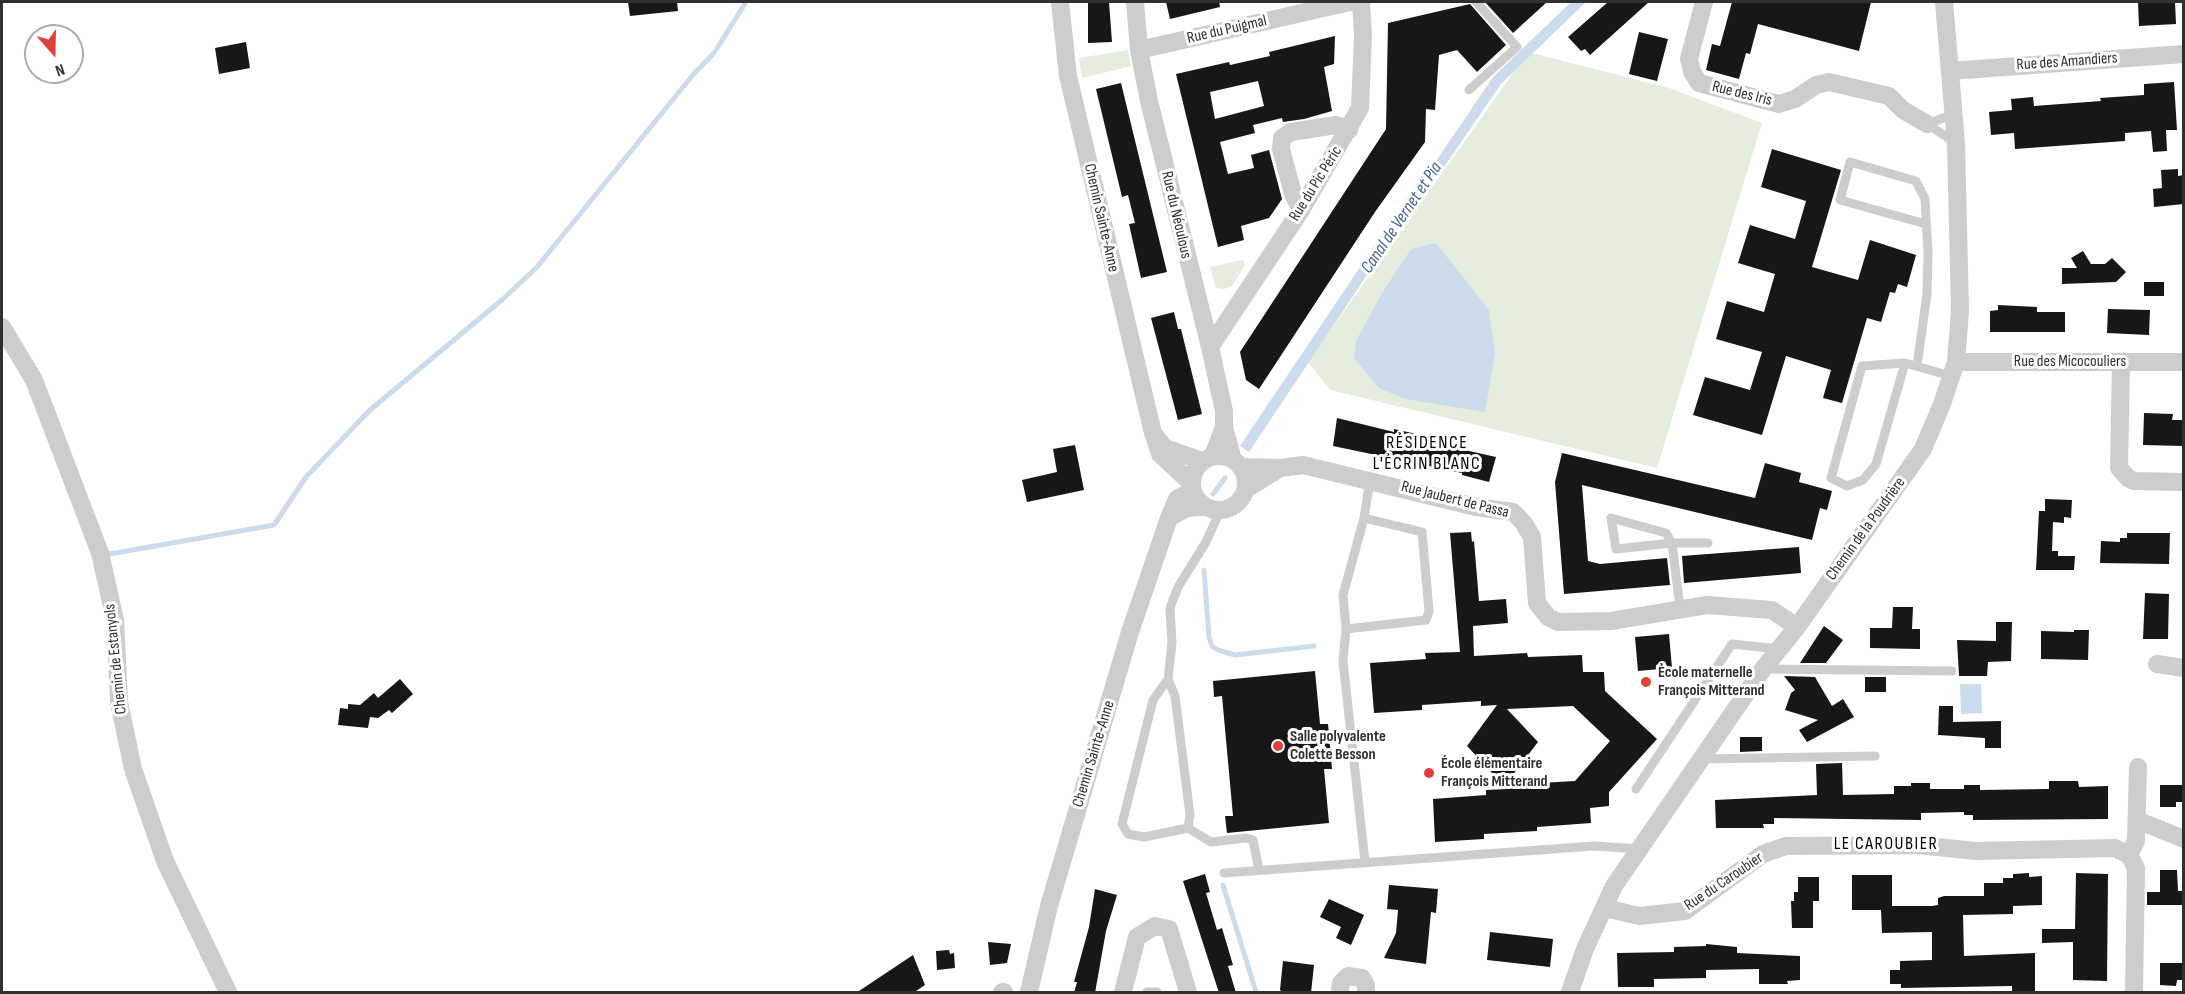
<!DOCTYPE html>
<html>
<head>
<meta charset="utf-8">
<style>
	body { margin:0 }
	#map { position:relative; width:2185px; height:994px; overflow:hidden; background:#fff; font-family:"Sofia Sans Condensed",sans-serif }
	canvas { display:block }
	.frame { position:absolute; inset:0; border:3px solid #303030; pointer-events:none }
	.north { position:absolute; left:24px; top:24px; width:60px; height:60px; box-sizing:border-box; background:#fff; border:2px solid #acacac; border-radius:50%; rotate:160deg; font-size:16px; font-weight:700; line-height:24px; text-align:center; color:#303030 }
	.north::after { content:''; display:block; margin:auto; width:21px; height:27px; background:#e14039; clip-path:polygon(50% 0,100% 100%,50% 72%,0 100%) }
</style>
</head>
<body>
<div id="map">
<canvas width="2185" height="994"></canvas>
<div class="frame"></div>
<div class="north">N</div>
</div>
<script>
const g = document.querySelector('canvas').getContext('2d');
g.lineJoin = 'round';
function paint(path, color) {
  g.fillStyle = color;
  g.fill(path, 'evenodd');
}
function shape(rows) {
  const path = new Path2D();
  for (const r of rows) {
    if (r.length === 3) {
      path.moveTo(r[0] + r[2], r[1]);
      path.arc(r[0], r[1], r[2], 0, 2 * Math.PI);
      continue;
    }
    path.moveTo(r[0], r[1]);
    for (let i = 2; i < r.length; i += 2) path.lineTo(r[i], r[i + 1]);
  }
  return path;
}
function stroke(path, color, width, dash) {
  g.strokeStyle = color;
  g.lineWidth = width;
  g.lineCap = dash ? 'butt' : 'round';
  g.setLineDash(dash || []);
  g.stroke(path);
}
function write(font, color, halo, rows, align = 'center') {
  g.font = font + ' "Sofia Sans Condensed",sans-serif';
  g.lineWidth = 6;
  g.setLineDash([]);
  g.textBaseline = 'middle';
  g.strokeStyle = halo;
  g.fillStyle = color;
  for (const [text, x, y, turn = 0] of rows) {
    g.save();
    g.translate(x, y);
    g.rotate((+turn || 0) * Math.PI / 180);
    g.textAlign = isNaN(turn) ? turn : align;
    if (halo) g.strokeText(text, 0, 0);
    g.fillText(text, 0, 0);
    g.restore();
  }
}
paint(shape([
	[1128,50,1131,66,1082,78,1079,58],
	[1528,52,1669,88,1762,123,1657,468,1330,390,1308,362],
	[1243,260,1245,266,1232,286,1224,289,1216,288,1210,267]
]), '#e5eddf');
paint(shape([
	[1571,2,1586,2,1501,84,1440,173,1415,203,1249,452,1240,446,1407,197,1432,167,1493,77],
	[1436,243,1489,310,1495,353,1485,412,1405,399,1379,388,1354,358,1356,341,1382,293,1411,249],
	[1960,684,1981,684,1982,713,1961,714]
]), '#ccdcec');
stroke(shape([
	[1213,494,1225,478],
	[104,555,274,525,306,477,370,410,503,299,537,267,692,76,714,53,746,2],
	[1204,570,1209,637,1212,646,1218,650,1235,655,1314,646],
	[1223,885,1256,992]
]), '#ccdcec', 5);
paint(shape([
	[628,2,677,2,678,11,630,16],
	[1088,2,1109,2,1112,42,1088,43],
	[1166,2,1219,2,1220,7,1170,19],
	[1485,2,1547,2,1513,33],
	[1608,2,1649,2,1590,55,1585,49,1581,51,1568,37],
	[1732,2,1871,2,1859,51,1758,24,1750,54,1746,53,1739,79,1706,70,1712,44,1720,46],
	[2138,2,2175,2,2176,24,2139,26],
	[1470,4,1506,45,1477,72,1457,50,1439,55,1435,110,1426,109,1425,142,1375,212,1259,389,1246,380,1240,352,1386,129,1388,23],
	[1639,32,1668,39,1657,81,1629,74],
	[1335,36,1334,64,1324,67,1332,111,1304,119,1283,122,1282,118,1253,125,1255,133,1220,142,1228,174,1254,168,1251,155,1269,150,1282,199,1269,218,1241,226,1244,240,1218,247,1176,74,1229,62,1230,65,1270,56,1269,52],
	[1258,81,1264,106,1215,119,1210,92],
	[246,42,250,68,219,74,215,48],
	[2174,82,2177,130,2166,130,2167,151,2153,152,2151,131,2125,133,2125,141,2015,149,2014,133,1991,135,1989,112,2012,110,2011,99,2033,97,2034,106,2101,101,2100,98,2144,95,2144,84],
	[1121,83,1167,272,1141,278,1129,224,1135,223,1128,195,1122,197,1096,89],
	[1772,149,1841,170,1812,267,1858,280,1870,240,1916,255,1907,287,1898,284,1895,293,1890,292,1881,322,1867,318,1842,403,1823,398,1831,370,1786,356,1762,435,1693,415,1705,377,1750,390,1762,352,1716,339,1727,301,1764,312,1775,274,1738,263,1750,225,1795,239,1806,201,1761,187],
	[2178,169,2178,176,2184,175,2184,204,2154,207,2153,189,2162,188,2161,170],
	[2083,251,2091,264,2105,264,2112,258,2126,272,2116,282,2062,284,2062,268,2077,268,2071,258],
	[2144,282,2164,282,2164,296,2144,296],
	[1998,305,2037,307,2037,312,2065,312,2065,332,1990,332,1990,311,1998,310],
	[2108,309,2150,310,2149,335,2107,333],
	[1174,312,1178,329,1181,329,1202,414,1178,420,1151,318],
	[2144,413,2173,414,2172,420,2184,420,2184,446,2143,445],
	[1337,418,1394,432,1394,429,1421,435,1420,440,1496,457,1489,482,1462,475,1462,473,1333,446],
	[1075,445,1084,490,1027,502,1022,480,1057,472,1053,449],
	[1562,453,1755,498,1765,463,1801,473,1799,482,1832,491,1827,510,1820,508,1812,540,1582,485,1588,561,1600,564,1667,558,1670,585,1564,594,1555,482],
	[2045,499,2072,500,2071,518,2064,517,2064,523,2053,522,2052,551,2058,551,2058,556,2075,556,2074,570,2036,570,2039,511,2045,511],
	[1471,532,1472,542,1474,541,1479,601,1506,599,1508,623,1473,626,1474,656,1527,653,1528,657,1582,655,1583,672,1604,672,1605,691,1657,739,1609,792,1609,806,1590,808,1591,823,1537,827,1537,831,1484,834,1484,839,1435,842,1433,799,1486,795,1486,790,1507,789,1467,746,1497,705,1481,706,1481,701,1422,705,1422,710,1374,713,1370,663,1426,659,1425,653,1460,652,1450,533],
	[1573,706,1610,741,1575,781,1505,785,1538,742,1507,709],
	[2127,533,2170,533,2169,564,2100,563,2101,541,2120,542,2120,538,2127,538],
	[1799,547,1801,573,1684,583,1682,556],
	[2145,593,2169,594,2168,639,2143,639],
	[1893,607,1913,607,1912,629,1920,629,1920,649,1870,648,1870,628,1892,628],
	[1996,622,2012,622,2011,661,1988,662,1987,676,1959,676,1957,640,1996,641],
	[1824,626,1843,640,1826,663,1800,663],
	[2074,630,2089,630,2088,660,2041,659,2041,631,2074,632],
	[1669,634,1672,668,1638,671,1635,637],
	[1315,671,1320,724,1328,724,1332,769,1324,769,1329,823,1227,833,1225,816,1233,816,1222,696,1214,697,1213,681],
	[1784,676,1815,677,1832,706,1843,699,1854,717,1807,742,1799,730,1818,720,1785,710,1791,693,1795,690],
	[1865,677,1886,677,1886,692,1865,692],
	[400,679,413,694,392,713,389,710,378,718,370,717,368,728,338,725,340,708,348,709,348,704,360,705,374,693,378,698],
	[1939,706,1953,706,1953,722,2001,721,2001,748,1985,748,1985,738,1938,735],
	[1740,737,1762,737,1762,751,1740,752],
	[1842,763,1843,795,1894,794,1894,786,1911,786,1911,783,1930,783,1930,789,1964,789,1964,785,1980,785,1980,790,2049,789,2049,781,2078,781,2079,787,2108,786,2108,819,1973,820,1973,815,1964,815,1964,812,1921,813,1921,820,1774,818,1774,824,1763,824,1764,828,1716,828,1715,800,1817,795,1816,764],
	[2160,785,2184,785,2184,802,2176,802,2176,807,2160,807],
	[2160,870,2177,870,2178,891,2184,891,2184,905,2147,905,2147,892,2160,892],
	[2029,873,2029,877,2042,876,2042,905,2013,906,2013,914,1963,915,1964,956,2035,953,2035,993,2012,993,2012,986,1901,988,1901,984,1890,984,1890,970,1900,970,1900,961,1932,960,1932,932,1882,933,1881,910,1852,910,1852,875,1892,875,1892,906,1932,906,1938,905,1938,898,1944,896,1984,896,1984,883,2003,883,2003,878,2013,878,2013,874],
	[2076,873,2108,874,2107,981,2073,980,2073,942,2042,943,2042,929,2075,929],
	[1205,874,1210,892,1206,893,1217,930,1222,928,1233,965,1228,966,1236,993,1219,993,1183,881],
	[1798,877,1819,877,1819,901,1813,901,1813,928,1792,928,1791,901,1794,901,1794,892,1798,892],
	[1389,885,1438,889,1436,913,1431,912,1426,964,1384,958,1396,933,1398,910,1387,909],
	[1095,889,1117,895,1106,931,1095,993,1074,993,1077,982,1074,982,1089,927],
	[1329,899,1364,915,1351,945,1336,938,1341,927,1320,917],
	[1490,932,1553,939,1550,967,1487,960],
	[988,942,1011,944,1007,963,990,965],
	[1706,944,1737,947,1737,953,1800,956,1800,980,1787,981,1788,984,1759,984,1759,969,1706,970,1706,978,1654,979,1654,987,1618,987,1617,953,1674,952,1674,947,1706,946],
	[949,950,950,954,954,953,955,968,937,970,936,951],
	[913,955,925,985,913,993,856,993],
	[1283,961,1314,965,1311,993,1284,993,1280,990],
	[2160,963,2184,963,2184,980,2177,980,2176,986,2160,985]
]), '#171717');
stroke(shape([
	[1469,90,1517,47,1476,2],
	[1927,124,1956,143],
	[1927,124,1954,114],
	[1905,363,1876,464,1863,480,1847,486,1831,478,1862,366,1905,363,1951,376],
	[1917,366,1927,294,1928,253,1925,199,1916,181,1850,162,1840,200,1926,224],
	[1364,518,1422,532,1429,611,1426,620,1346,629,1343,595,1364,518,1370,480],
	[1611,518,1666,533,1672,543,1616,549,1611,518],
	[1680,608,1672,543,1708,543],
	[1346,629,1343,661,1365,862],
	[1763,669,1952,671],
	[1168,679,1172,643,1170,608,1178,587,1206,542,1220,511],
	[1702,759,1875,756],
	[1636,789,1732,644,1778,649],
	[1188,828,1144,837,1128,834,1122,824,1153,700,1168,679,1175,696,1190,815,1188,828,1211,842,1246,838,1253,840,1259,870],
	[1224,873,1594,846,1641,849],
	[1147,992,1157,992]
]), '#cdcdcd', 9);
stroke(shape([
	[1060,2,1068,76,1153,433],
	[1135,2,1139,50,1149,101,1210,347,1224,411,1224,427],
	[1704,2,1689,59,1692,72,1699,83,1779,104,1795,99,1816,85,1829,82,1889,96,1903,110,1927,124],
	[1139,50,1350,2],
	[1950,71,2184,54],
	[1301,210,1293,194,1281,149,1282,138,1291,132,1336,125,1349,130],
	[2,327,34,380,100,553,115,620,119,702,133,769,165,861,228,992],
	[1210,347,1301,210,1360,108,1363,35,1361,2],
	[1956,362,2184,362],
	[2121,362,2119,468,2128,478,2134,481,2184,482],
	[1219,483,27],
	[1213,456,1224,427,1233,460],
	[1241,467,1280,468,1246,489],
	[1280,468,1303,465,1476,507,1513,512,1523,522,1532,537,1537,603,1548,617,1558,622,1611,621,1707,605,1772,610,1797,627],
	[1191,483,1160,454,1153,433,1165,448,1202,461],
	[1192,491,1177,499,1169,518,1187,508,1203,507],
	[2157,664,2184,668],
	[2139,821,2184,839],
	[1605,908,1639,916,1685,911,1763,854,1786,846,1918,845,1975,851,2115,848,2129,855],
	[1002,992,1004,992],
	[1029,992,1049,906,1130,632,1169,518],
	[1123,992,1137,937,1155,926,1169,929,1188,992],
	[1340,992,1341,983,1348,976,1362,978,1366,985,1366,992],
	[1570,992,1585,949,1614,886,1763,669,1797,627,1923,449,1942,404,1956,362,1960,311,1956,143,1944,2],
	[2134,992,2136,868,2129,855,2136,841,2138,767]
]), '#cdcdcd', 18);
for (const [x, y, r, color] of [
	[1646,682,6,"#e14039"],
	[1278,746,6,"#e14039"],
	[1429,773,6,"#e14039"]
]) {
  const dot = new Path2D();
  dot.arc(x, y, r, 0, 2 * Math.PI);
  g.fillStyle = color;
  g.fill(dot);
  stroke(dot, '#fff', 2);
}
write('16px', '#303030', '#fff', [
	["Rue du Puigmal",1227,30,-13],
	["Rue des Amandiers",2067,62,-4],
	["Rue des Iris",1742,94,14],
	["Rue du Pic Péric",1316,184,-58],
	["Rue du Néoulous",1176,215,77],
	["Chemin Sainte-Anne",1101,218,77],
	["Rue des Micocouliers",2070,362],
	["Rue Jaubert de Passa",1455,500,14],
	["Chemin de la Poudrière",1866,529,-54],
	["Chemin de Estanyols",116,659,-96],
	["Chemin Sainte-Anne",1094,754,-73],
	["Rue du Caroubier",1724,882,-34]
]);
write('bold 16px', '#303030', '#fff', [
	["École maternelle",1658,673],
	["François Mitterand",1658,691],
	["Salle polyvalente",1290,737],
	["Colette Besson",1290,755],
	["École élémentaire",1441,764],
	["François Mitterand",1441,782]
], 'left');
write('italic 18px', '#406891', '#fff', [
	["Canal de Vernet et Pia",1402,218,-56]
]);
g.letterSpacing = '1.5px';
write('18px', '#000', '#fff', [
	["RÉSIDENCE",1427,443],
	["L'ÉCRIN BLANC",1427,464],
	["LE CAROUBIER",1886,844]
]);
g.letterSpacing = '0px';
</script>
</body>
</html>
